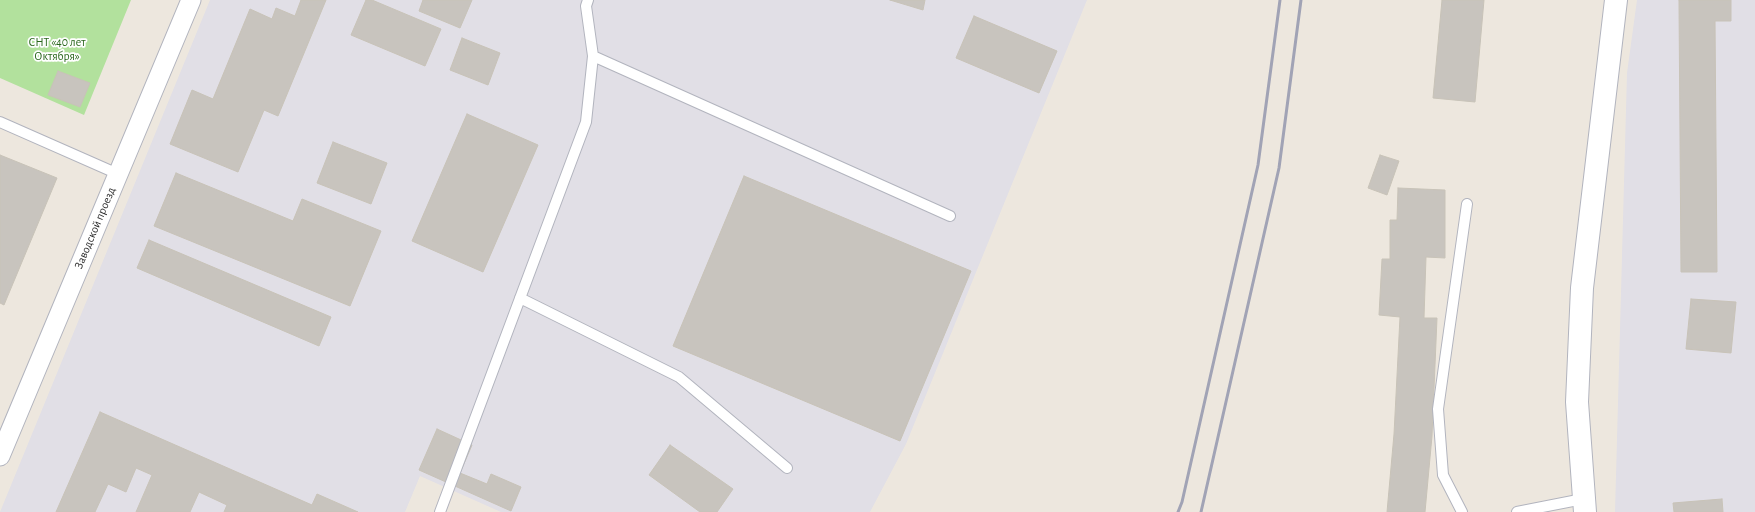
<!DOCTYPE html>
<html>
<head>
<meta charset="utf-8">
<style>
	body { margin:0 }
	canvas { display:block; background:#ede7de }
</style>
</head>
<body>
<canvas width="1755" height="512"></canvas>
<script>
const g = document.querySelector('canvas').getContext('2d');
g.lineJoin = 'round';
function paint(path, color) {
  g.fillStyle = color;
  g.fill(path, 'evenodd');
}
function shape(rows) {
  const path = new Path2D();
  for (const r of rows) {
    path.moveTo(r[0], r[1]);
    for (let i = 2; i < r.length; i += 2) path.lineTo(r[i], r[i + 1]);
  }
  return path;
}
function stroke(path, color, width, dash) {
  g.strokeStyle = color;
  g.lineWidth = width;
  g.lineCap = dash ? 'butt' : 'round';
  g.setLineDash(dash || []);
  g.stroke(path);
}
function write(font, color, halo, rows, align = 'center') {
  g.font = font + ' "Alegreya Sans",sans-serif';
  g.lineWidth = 3.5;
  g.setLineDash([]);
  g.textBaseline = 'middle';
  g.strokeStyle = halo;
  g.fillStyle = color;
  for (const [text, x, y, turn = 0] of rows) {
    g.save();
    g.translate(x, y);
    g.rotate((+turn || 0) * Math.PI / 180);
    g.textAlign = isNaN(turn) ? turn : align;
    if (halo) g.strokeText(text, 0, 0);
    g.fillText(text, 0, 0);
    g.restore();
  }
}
paint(shape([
	[210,0,1087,0,906,444,870,512,501,512,420,476,405,512,0,512],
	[1637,0,1755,0,1755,512,1615,512,1627,73]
]), '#e1dfe6');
paint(shape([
	[0,0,131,0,84,115,0,78]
]), '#b2e19d');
const building = shape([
	[301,0,326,0,278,116,264,110,238,172,170,144,192,90,213,99,250,9,272,19,276,8,295,16,301,0],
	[366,0,372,0,441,29,425,66,351,35,366,0],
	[423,0,472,0,460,28,419,11,423,0],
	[890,0,925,0,923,10,890,0],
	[1442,0,1484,0,1475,102,1433,98,1442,0],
	[1679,0,1731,0,1731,21,1715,21,1717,272,1681,272,1679,0],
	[974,16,1057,51,1039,93,956,58,974,16],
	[462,38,500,53,488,85,450,70,462,38],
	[58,71,90,83,80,107,48,95,58,71],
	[467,114,538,145,483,272,412,241,467,114],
	[333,142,387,163,371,204,317,183,333,142],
	[0,155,57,178,4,305,0,303,0,155],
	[1380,155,1399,161,1387,195,1368,188,1380,155],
	[176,173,293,221,302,199,381,231,350,306,154,226,176,173],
	[744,176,971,271,900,441,673,346,744,176],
	[1398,188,1445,190,1445,258,1426,257,1424,318,1437,318,1432,436,1425,512,1387,512,1394,434,1400,317,1379,315,1382,259,1390,259,1390,220,1397,220,1398,188],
	[149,240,331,317,319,346,137,268,149,240],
	[1691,299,1736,302,1731,353,1686,349,1691,299],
	[100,412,312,505,317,494,358,512,224,512,227,505,199,492,190,512,136,512,152,475,136,468,126,492,108,484,95,512,56,512,100,412],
	[437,429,472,445,460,473,487,484,491,474,521,487,511,511,419,470,437,429],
	[670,445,733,489,717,512,700,512,649,475,670,445],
	[1722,499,1723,512,1674,512,1673,503,1722,499]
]);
paint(building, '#c8c4be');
stroke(building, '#c8c3b8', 1);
const lane = shape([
	[593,56,950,216],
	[0,122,118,174],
	[520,298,679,377,787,468],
	[440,512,586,122,593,56,586,6,588,0],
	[1462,512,1443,475,1438,409,1467,204],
	[1517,512,1583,499]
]);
const street = shape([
	[0,456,191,0]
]);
const secondary = shape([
	[1585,512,1577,402,1582,288,1616,0]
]);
stroke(lane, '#b2b4be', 12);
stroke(street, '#b2b4be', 21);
stroke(secondary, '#b2b4be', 24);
stroke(lane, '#fff', 10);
stroke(street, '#fff', 19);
stroke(secondary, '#fff', 22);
stroke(shape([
	[1178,512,1182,502,1258,165,1280,0],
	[1201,512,1279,168,1301,0]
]), '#a1a3b5', 3);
write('12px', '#2a671d', '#fff', [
	["СНТ «40 лет",57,42],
	["Октября»",57,56]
]);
write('12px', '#2c2c2c', '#fff', [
	["Заводской проезд",95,228,-67]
]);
</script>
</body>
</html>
